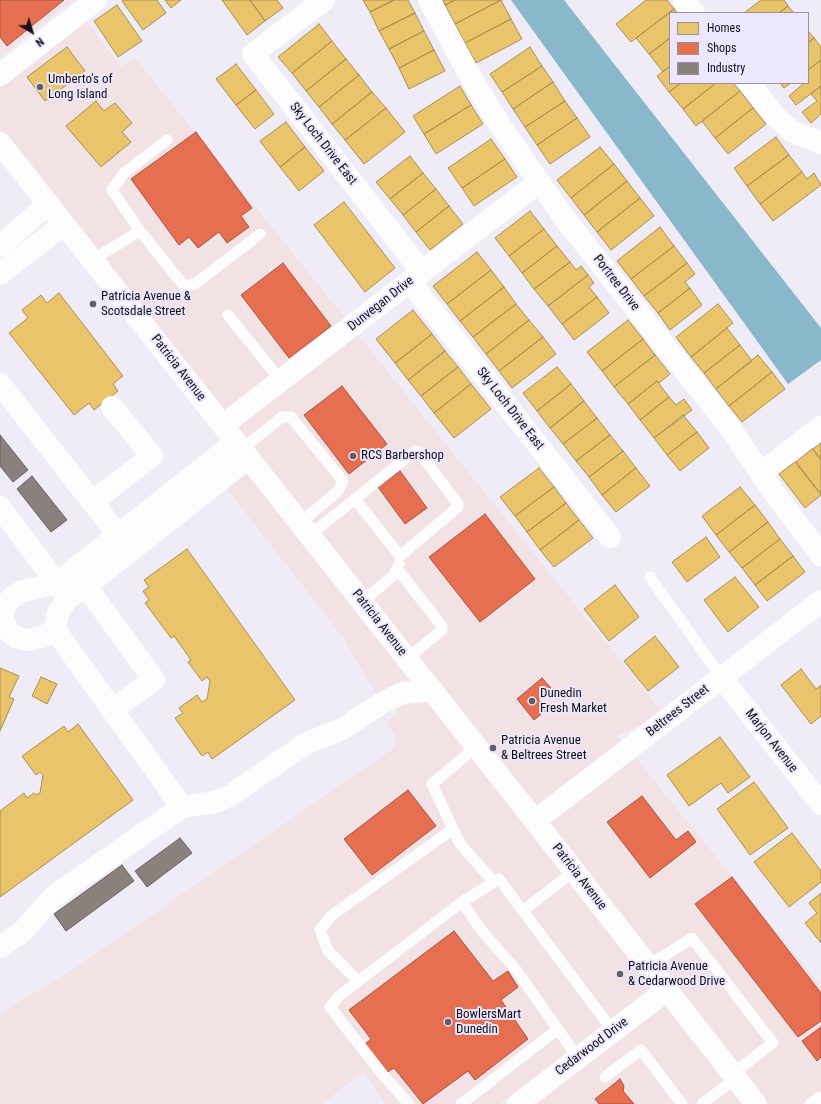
<!DOCTYPE html>
<html>
<head>
<meta charset="utf-8">
<style>
	body { margin:0 }
	#map { position:relative; width:821px; height:1104px; overflow:hidden; background:#efecf8; font-family:"Roboto Condensed",sans-serif }
	canvas { display:block }
	.legend { position:absolute; left:669px; top:12px; width:140px; height:72px; box-sizing:border-box; background:#ede7fd; border:1px solid #9691a3; margin:0; padding:5px 7px; list-style:none; font-size:12px; color:#14111b }
	.legend li { display:flex; align-items:center; gap:8px; height:20px }
	.legend b { width:20px; border:1px solid #9691a3 }
	.north { position:absolute; left:12px; top:12px; width:40px; height:40px; -webkit-text-stroke:3px #ede7fd; paint-order:stroke; rotate:142deg; font-size:11px; font-weight:700; line-height:16px; text-align:center; color:#14111b }
	.north::after { content:''; display:block; margin:auto; width:14px; height:18px; background:#14111b; clip-path:polygon(50% 0,100% 100%,50% 72%,0 100%) }
</style>
</head>
<body>
<div id="map">
<canvas width="821" height="1104"></canvas>
<ul class="legend">
<li><b style="height:11px;background:#e9c46a"></b>Homes</li>
<li><b style="height:11px;background:#e76f51"></b>Shops</li>
<li><b style="height:11px;background:#8a817c"></b>Industry</li>
</ul>
<div class="north">N</div>
</div>
<script>
const g = document.querySelector('canvas').getContext('2d');
g.lineJoin = 'round';
function paint(path, color) {
  g.fillStyle = color;
  g.fill(path, 'evenodd');
}
function shape(rows) {
  const path = new Path2D();
  for (const r of rows) {
    path.moveTo(r[0], r[1]);
    for (let i = 2; i < r.length; i += 2) path.lineTo(r[i], r[i + 1]);
  }
  return path;
}
function stroke(path, color, width, dash) {
  g.strokeStyle = color;
  g.lineWidth = width;
  g.lineCap = dash ? 'butt' : 'round';
  g.setLineDash(dash || []);
  g.stroke(path);
}
function write(font, color, halo, rows, align = 'center') {
  g.font = font + ' "Roboto Condensed",sans-serif';
  g.lineWidth = 4;
  g.setLineDash([]);
  g.textBaseline = 'middle';
  g.strokeStyle = halo;
  g.fillStyle = color;
  for (const [text, x, y, turn = 0] of rows) {
    g.save();
    g.translate(x, y);
    g.rotate((+turn || 0) * Math.PI / 180);
    g.textAlign = isNaN(turn) ? turn : align;
    if (halo) g.strokeText(text, 0, 0);
    g.fillText(text, 0, 0);
    g.restore();
  }
}
paint(shape([
	[0,0,73,0,0,57],
	[87,21,121,67,135,58,345,318,224,411,0,128,0,87],
	[358,335,660,710,642,725,617,735,621,741,536,806,441,686,439,679,435,679,237,428],
	[248,472,413,682,376,694,342,636,227,489],
	[428,701,653,987,500,1104,385,1104,364,1071,322,1104,0,1104,0,1013,68,973,394,748,396,736,386,722,398,714,395,709,406,703],
	[635,757,821,986,821,1104,768,1104,549,823],
	[666,1004,744,1104,535,1104]
]), '#f2e2e4');
paint(shape([
	[511,0,564,0,821,328,821,360,788,384]
]), '#88b8ca');
const homes = shape([
	[123,0,157,0,166,13,143,30,122,1,123,0],
	[165,0,181,0,171,8,165,0],
	[222,0,250,0,265,21,247,35,222,0],
	[250,0,277,0,283,8,265,21,250,0],
	[363,0,394,0,370,12,363,0],
	[394,0,408,0,415,13,379,31,370,12,394,0],
	[443,0,455,0,445,5,443,0],
	[455,0,501,0,455,24,445,5,455,0],
	[501,0,511,19,465,43,455,24,501,0],
	[646,0,667,0,674,9,631,42,616,24,646,0],
	[761,0,784,0,788,6,779,13,744,13,761,0],
	[117,5,142,41,118,57,94,21,117,5],
	[788,6,794,13,779,13,788,6],
	[674,9,677,13,670,13,670,38,649,54,636,38,674,9],
	[415,13,424,31,389,49,379,31,415,13],
	[511,19,522,39,476,63,465,43,511,19],
	[319,24,332,41,292,73,278,57,319,24],
	[424,31,434,50,399,68,389,49,424,31],
	[808,31,814,38,808,43,808,31],
	[670,38,670,66,663,72,649,54,670,38],
	[814,38,821,47,821,60,808,70,808,43,814,38],
	[332,41,346,59,306,91,292,73,332,41],
	[67,47,85,71,45,101,27,77,67,47],
	[530,47,542,66,502,92,490,74,530,47],
	[434,50,445,71,409,89,399,68,434,50],
	[346,59,359,75,319,107,306,91,346,59],
	[821,60,821,86,796,105,789,96,803,84,802,83,808,83,808,70,821,60],
	[236,64,256,90,236,105,216,79,236,64],
	[542,66,553,82,513,109,502,92,542,66],
	[670,66,670,83,681,83,669,92,657,76,670,66],
	[359,75,372,92,332,124,319,107,359,75],
	[553,82,565,101,525,127,513,109,553,82],
	[681,83,716,83,683,109,669,92,681,83],
	[716,83,733,83,740,91,696,126,683,109,716,83],
	[780,83,791,83,784,88,780,83],
	[460,86,471,105,424,134,413,116,460,86],
	[821,86,821,114,811,123,802,112,817,101,811,94,821,86],
	[256,90,274,114,255,129,236,105,256,90],
	[740,91,753,108,715,138,702,121,740,91],
	[372,92,386,108,345,140,332,124,372,92],
	[96,101,104,111,115,103,132,123,122,132,131,142,101,167,66,126,96,101],
	[565,101,577,118,537,145,525,127,565,101],
	[471,105,483,124,436,154,424,134,471,105],
	[386,108,405,132,364,164,345,140,386,108],
	[753,108,766,124,728,154,715,138,753,108],
	[577,118,590,137,550,164,537,145,577,118],
	[286,122,305,147,280,167,260,141,286,122],
	[776,137,789,155,747,186,734,168,776,137],
	[491,139,505,159,462,188,448,168,491,139],
	[305,147,324,171,299,191,280,167,305,147],
	[600,147,614,164,571,198,557,180,600,147],
	[789,155,802,172,760,204,747,186,789,155],
	[410,156,423,173,390,199,376,182,410,156],
	[505,159,517,177,474,206,462,188,505,159],
	[614,164,627,181,584,215,571,198,614,164],
	[802,172,807,179,814,173,821,185,773,221,760,204,802,172],
	[423,173,436,189,403,215,390,199,423,173],
	[627,181,640,198,597,232,584,215,627,181],
	[436,189,449,206,416,232,403,215,436,189],
	[640,198,654,216,611,250,597,232,640,198],
	[344,202,395,268,365,292,314,225,344,202],
	[449,206,463,224,430,250,416,232,449,206],
	[530,211,544,229,509,256,495,238,530,211],
	[660,227,674,246,631,279,617,261,660,227],
	[544,229,557,246,522,273,509,256,544,229],
	[557,246,570,262,534,289,522,273,557,246],
	[674,246,687,263,644,296,631,279,674,246],
	[477,252,491,270,447,304,433,286,477,252],
	[570,262,576,270,581,266,588,275,548,306,534,289,570,262],
	[687,263,695,274,685,282,690,288,658,313,644,296,687,263],
	[491,270,504,287,460,321,447,304,491,270],
	[588,275,594,283,589,287,597,297,562,324,548,306,588,275],
	[504,287,516,304,473,337,460,321,504,287],
	[690,288,702,305,670,330,658,313,690,288],
	[59,293,123,376,113,384,118,391,94,410,89,403,74,415,9,333,28,318,22,310,41,295,47,303,59,293],
	[597,297,609,313,574,340,562,324,597,297],
	[516,304,529,320,486,354,473,337,516,304],
	[718,304,733,323,691,357,676,337,718,304],
	[413,310,432,334,395,363,376,339,413,310],
	[529,320,543,337,499,371,486,354,529,320],
	[628,320,643,339,602,371,587,352,628,320],
	[727,328,740,345,704,373,691,357,727,328],
	[432,334,445,351,408,380,395,363,432,334],
	[543,337,556,354,512,388,499,371,543,337],
	[643,339,655,355,614,387,602,371,643,339],
	[740,345,752,361,716,389,704,373,740,345],
	[445,351,458,367,421,396,408,380,445,351],
	[655,355,670,374,659,383,657,381,628,404,614,387,655,355],
	[758,355,772,372,729,406,716,389,758,355],
	[458,367,471,384,434,413,421,396,458,367],
	[557,367,571,384,537,411,523,393,557,367],
	[772,372,785,389,742,422,729,406,772,372],
	[657,381,669,397,640,420,628,404,657,381],
	[471,384,491,409,454,438,434,413,471,384],
	[571,384,584,401,550,428,537,411,571,384],
	[669,397,676,405,684,399,692,410,654,438,640,420,669,397],
	[584,401,597,418,563,444,550,428,584,401],
	[683,415,697,432,667,455,654,438,683,415],
	[597,418,610,435,576,461,563,444,597,418],
	[697,432,709,448,680,471,667,455,697,432],
	[610,435,623,451,589,477,576,461,610,435],
	[821,443,821,459,813,449,821,443],
	[812,449,821,460,821,494,796,462,812,449],
	[623,451,636,468,602,495,589,477,623,451],
	[795,462,821,495,805,508,779,474,795,462],
	[539,468,554,487,515,516,500,497,539,468],
	[636,468,650,486,616,512,602,495,636,468],
	[554,487,566,503,527,532,515,516,554,487],
	[740,487,755,505,716,535,702,516,740,487],
	[566,503,579,520,540,550,527,532,566,503],
	[755,505,768,522,729,552,716,535,755,505],
	[579,520,593,538,554,567,540,550,579,520],
	[768,522,780,539,742,568,729,552,768,522],
	[706,537,720,557,687,582,672,562,706,537],
	[780,539,793,556,755,585,742,568,780,539],
	[187,549,295,700,212,759,208,752,202,756,175,718,183,713,179,708,197,695,202,702,207,699,210,681,207,677,202,681,188,662,191,660,174,636,171,638,145,603,149,600,143,591,149,587,144,580,187,549],
	[793,556,805,572,767,601,755,585,793,556],
	[735,577,759,607,728,632,704,600,735,577],
	[615,585,639,617,609,641,584,609,615,585],
	[655,636,679,667,648,691,624,661,655,636],
	[0,668,19,676,9,697,14,699,0,731,0,668],
	[801,669,816,689,821,685,821,716,811,724,781,685,801,669],
	[41,677,57,684,47,704,32,696,41,677],
	[78,724,133,800,0,897,0,811,24,793,27,798,34,793,36,795,40,793,43,775,40,772,36,775,22,756,64,726,68,732,78,724],
	[720,737,750,777,728,793,721,783,689,806,667,775,720,737],
	[754,782,788,828,750,855,717,809,754,782],
	[792,833,821,871,821,882,789,907,754,862,792,833],
	[821,893,821,943,805,923,817,913,809,903,821,893]
]);
paint(homes, '#e9c46a');
stroke(homes, '#a98e52', 1);
const shops = shape([
	[0,0,64,0,7,46,0,37,0,0],
	[196,132,252,208,241,216,249,227,227,243,219,232,198,248,189,237,179,245,131,179,196,132],
	[283,263,331,326,289,358,241,295,283,263],
	[342,386,387,444,349,474,304,415,342,386],
	[400,471,427,508,405,524,378,487,400,471],
	[485,514,535,579,480,622,429,557,485,514],
	[542,678,551,688,538,699,547,709,534,720,517,699,542,678],
	[408,790,436,826,372,875,344,839,408,790],
	[642,796,676,840,688,831,696,842,650,878,607,822,642,796],
	[732,877,821,993,821,1021,798,1037,695,904,732,877],
	[454,931,493,981,508,971,518,987,501,1000,528,1039,475,1080,468,1071,423,1104,394,1068,384,1074,364,1045,371,1039,349,1010,454,931],
	[821,1027,821,1057,817,1061,802,1041,821,1027],
	[620,1079,624,1086,623,1091,634,1104,599,1104,595,1099,620,1079]
]);
paint(shops, '#e76f51');
stroke(shops, '#a85341', 1);
const industry = shape([
	[0,435,28,470,13,482,0,466,0,435],
	[32,476,67,520,51,532,17,489,32,476],
	[180,838,192,853,147,887,135,871,180,838],
	[122,865,134,881,66,931,54,914,122,865]
]);
paint(industry, '#8a817c');
stroke(industry, '#675f5f', 1);
stroke(shape([
	[140,231,112,190,124,173,167,140],
	[92,260,140,231,184,286,195,284,260,234],
	[228,315,281,381],
	[242,449,282,417,291,417,343,481,338,491,300,523],
	[310,535,415,451,419,452,458,504,458,507,400,556,355,499],
	[398,570,442,626,442,630,407,659],
	[650,577,721,677],
	[362,602,394,575,399,564],
	[476,747,432,784,460,844,494,882],
	[523,911,574,871],
	[648,966,692,938,773,1043,732,1074],
	[358,981,328,951,320,930,331,916,453,829],
	[578,1058,517,971,482,931,462,902,499,879,613,1031],
	[605,1077,641,1050,682,1104],
	[409,1104,383,1075,330,1007,339,996,462,902],
	[461,1104,558,1029],
	[702,1104,736,1078],
	[810,1104,820,1097,821,1099]
]), '#fdfcfe', 11);
stroke(shape([
	[324,0,253,54,422,272],
	[429,0,469,74,500,125,539,182,565,219,730,428,774,493,821,555],
	[684,0,694,13],
	[0,75,96,0],
	[749,83,776,117,792,131,821,143],
	[410,282,610,537],
	[0,384,126,545],
	[223,425,539,182],
	[761,473,821,427],
	[92,502,152,456,112,407],
	[0,507,65,594],
	[86,586,154,680,112,710],
	[55,630,42,637,28,640,17,638,10,633,5,624,3,615,5,606,12,597,23,591,57,583,236,442],
	[721,677,821,804],
	[182,807,55,630,58,613,68,598,86,586,248,458],
	[0,947,22,932,54,896,182,807,215,802,231,795,305,744,342,729,380,704,402,693,432,690],
	[518,1104,667,990]
]), '#fdfcfe', 22);
stroke(shape([
	[0,143,535,821,756,1104],
	[0,246,48,204],
	[0,274,64,224],
	[535,821,821,601]
]), '#fdfcfe', 22);
for (const [x, y, r, color] of [
	[40,87,4,"#615e68"],
	[93,304,4,"#615e68"],
	[353,456,4,"#615e68"],
	[532,701,4,"#615e68"],
	[493,748,4,"#615e68"],
	[620,974,4,"#615e68"],
	[448,1022,4,"#615e68"]
]) {
  const dot = new Path2D();
  dot.arc(x, y, r, 0, 2 * Math.PI);
  g.fillStyle = color;
  g.fill(dot);
  stroke(dot, '#ede7fd', 1.5);
}
write('13px', '#14111b', '#ede7fd', [
	["Umberto's of",48,80],
	["Long Island",48,95],
	["Patricia Avenue &",101,297],
	["Scotsdale Street",101,312],
	["RCS Barbershop",361,456],
	["Dunedin",540,694],
	["Fresh Market",540,709],
	["Patricia Avenue",501,741],
	["& Beltrees Street",501,756],
	["Patricia Avenue",628,967],
	["& Cedarwood Drive",628,982],
	["BowlersMart",456,1015],
	["Dunedin",456,1030]
], 'left');
write('13px', '#14111b', '#ede7fd', [
	["Sky Loch Drive East",323,144,52],
	["Portree Drive",616,283,52],
	["Dunvegan Drive",381,304,-38],
	["Patricia Avenue",178,368,52],
	["Sky Loch Drive East",510,409,52],
	["Patricia Avenue",379,623,52],
	["Beltrees Street",678,711,-38],
	["Marjon Avenue",771,741,52],
	["Patricia Avenue",579,877,52],
	["Cedarwood Drive",592,1047,-37]
]);
</script>
</body>
</html>
